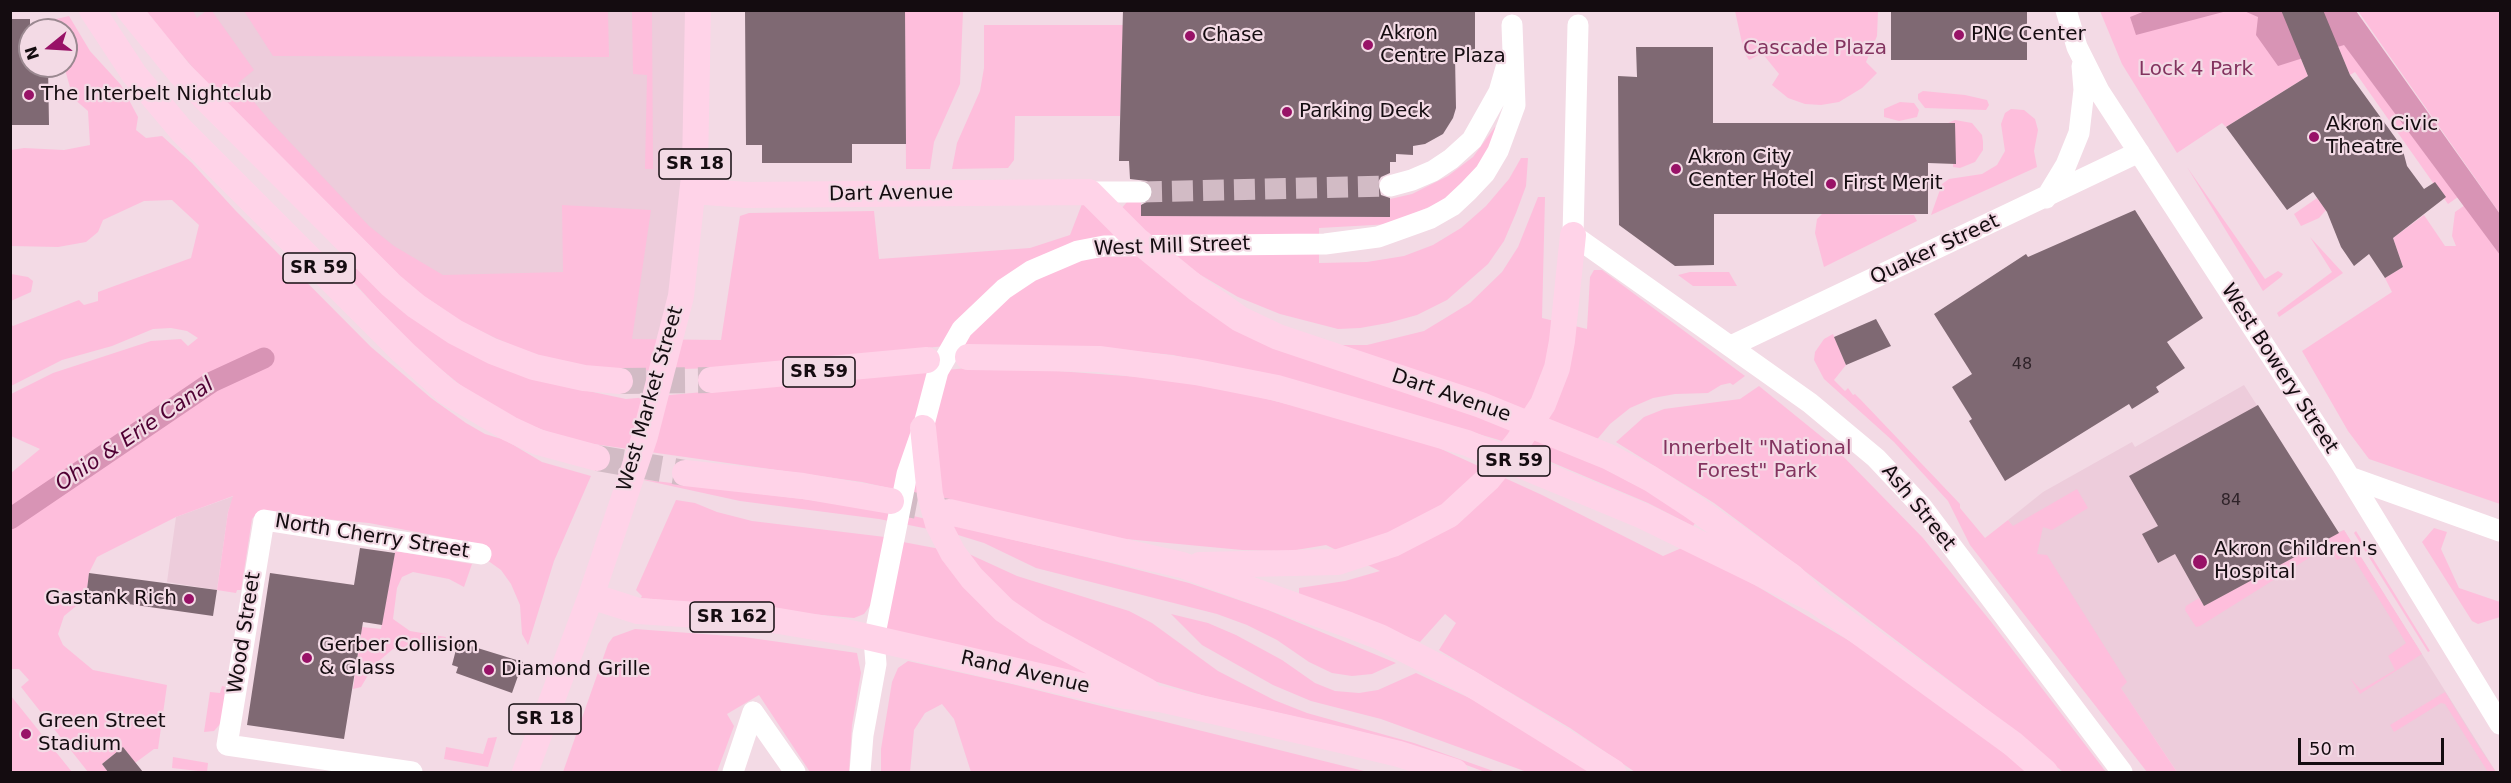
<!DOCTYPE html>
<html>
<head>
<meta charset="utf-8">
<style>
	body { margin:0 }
	#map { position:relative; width:2511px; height:783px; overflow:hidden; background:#f3dae5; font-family:"DejaVu Sans",sans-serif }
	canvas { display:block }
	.frame { position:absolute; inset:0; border:12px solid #140c10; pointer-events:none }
	.north { position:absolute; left:18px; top:18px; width:60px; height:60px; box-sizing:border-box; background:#f3dae5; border:2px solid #9a8890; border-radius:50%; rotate:252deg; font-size:16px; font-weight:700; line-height:24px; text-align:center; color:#140c10 }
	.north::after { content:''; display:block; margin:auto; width:21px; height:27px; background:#981267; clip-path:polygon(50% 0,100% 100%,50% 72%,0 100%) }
	.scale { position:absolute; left:2298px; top:738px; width:146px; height:27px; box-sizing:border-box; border:3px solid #140c10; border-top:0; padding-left:8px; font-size:18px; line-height:21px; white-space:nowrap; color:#140c10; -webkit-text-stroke:4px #f3dae5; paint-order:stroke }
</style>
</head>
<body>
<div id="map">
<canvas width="2511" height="783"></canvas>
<div class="frame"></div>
<div class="north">N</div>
<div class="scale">50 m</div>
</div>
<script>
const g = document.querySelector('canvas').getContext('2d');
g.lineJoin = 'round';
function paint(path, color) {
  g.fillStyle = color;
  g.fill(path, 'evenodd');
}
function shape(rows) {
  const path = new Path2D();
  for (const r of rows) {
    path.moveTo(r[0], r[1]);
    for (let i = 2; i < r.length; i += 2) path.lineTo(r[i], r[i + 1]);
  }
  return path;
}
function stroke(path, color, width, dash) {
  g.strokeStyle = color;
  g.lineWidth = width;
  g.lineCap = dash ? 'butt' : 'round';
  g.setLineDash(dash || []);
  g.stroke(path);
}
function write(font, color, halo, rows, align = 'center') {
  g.font = font + ' "DejaVu Sans",sans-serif';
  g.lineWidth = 4.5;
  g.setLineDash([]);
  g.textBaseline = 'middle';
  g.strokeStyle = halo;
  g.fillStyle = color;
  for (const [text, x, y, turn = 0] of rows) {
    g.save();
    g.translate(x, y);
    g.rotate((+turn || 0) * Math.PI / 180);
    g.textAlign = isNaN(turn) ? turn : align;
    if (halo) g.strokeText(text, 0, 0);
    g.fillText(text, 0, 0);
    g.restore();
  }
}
paint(shape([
	[129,11,698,11,696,156,660,383,620,381,492,351],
	[2244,385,2338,532,2344,530,2496,772,2177,772,2008,520,2043,492,2132,442,2135,447],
	[234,496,228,512,217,590,167,582,176,517]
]), '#edccdb');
paint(shape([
	[144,11,193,11,197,18,206,11,212,11,254,70,238,83,270,121,369,226,394,246,443,275,563,272,562,205,651,210,632,339,721,340,740,216,749,213,874,211,879,259,1030,248,1070,235,1082,204,1091,207,1191,300,1546,438,1699,518,1693,526,1648,503,1499,440,1297,381,1173,355,1103,348,946,346,715,368,617,371,562,362,520,349,461,322,408,285,196,71],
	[244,11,608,11,609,57,273,56],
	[632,11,652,11,653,169,645,169,647,75,633,74],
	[905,11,963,11,960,84,934,142,930,169,906,169],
	[1735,11,1878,11,1877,36,1866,62,1877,73,1862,88,1839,102,1821,105,1805,104,1788,98,1772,85,1779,74,1762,53,1749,60,1744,52],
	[2100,11,2281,11,2308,76,2226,127,2222,123,2177,153,2122,64],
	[2358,11,2500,11,2500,214,2473,175],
	[69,16,90,51,121,85,138,117,136,130,146,138,162,136,192,163,235,210,371,347,431,398,466,423,485,434,505,440,542,462,591,476,554,561,528,645,522,634,520,605,511,584,501,570,487,560,485,545,369,523,257,513,252,519,241,590,237,590,236,593,217,590,228,512,233,496,176,517,97,557,89,573,86,598,64,616,58,634,63,645,93,670,167,685,158,749,154,749,135,763,123,747,102,764,108,772,88,772,21,687,29,680,19,669,11,669,11,473,40,449,11,436,11,394,53,373,151,341,181,339,188,346,198,338,187,331,171,328,153,329,112,346,62,360,11,386,10,323,13,326,79,300,84,305,98,301,98,292,191,258,199,225,172,200,144,201,103,220,98,232,86,242,58,247,11,246,11,150,24,148,64,150,90,145,88,111,73,98,64,66,66,66,66,30,54,30,52,24,56,19],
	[984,25,1123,25,1120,116,1015,116,1014,160,1008,168,952,169,957,143,980,91,984,68],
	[2344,44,2458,197,2448,204,2355,72,2350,75,2338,47],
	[1923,91,1965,95,1987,100,1989,105,1986,110,1925,108,1918,99,1918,94],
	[1900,102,1914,103,1919,110,1917,117,1899,121,1884,117,1884,109],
	[2011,109,2024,110,2035,119,2038,130,2034,151,2037,167,1931,215,1942,184,1949,179,1982,174,1997,165,2005,151,2001,124,2005,113],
	[1955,120,1972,123,1982,135,1983,142,1983,150,1975,162,1960,168,1953,167,1955,124,1948,123],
	[1495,127,1500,130,1477,168,1442,201,1391,224,1319,228,1319,263,1367,262,1404,256,1433,245,1461,228,1486,206,1509,179,1521,158,1528,158,1526,186,1516,213,1504,241,1488,264,1447,300,1417,315,1388,323,1360,328,1338,329,1280,314,1238,297,1177,261,1120,210,1127,202,1141,200,1141,216,1390,217,1390,199,1412,194,1448,176,1473,157],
	[2187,167,2265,279,2278,271,2283,274,2281,277,2263,291],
	[1538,197,1545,197,1542,318,1587,329,1590,277,1594,270,1602,270,1745,376,1733,385,1730,383,1721,385,1708,393,1675,394,1653,398,1630,408,1610,424,1594,443,1341,345,1367,345,1424,331,1470,303,1502,272,1518,247],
	[2317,198,2326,210,2319,218,2301,226,2294,214],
	[2465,205,2500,255,2500,504,2369,459,2348,431,2302,351,2392,292,2385,278,2403,267,2393,238,2424,215,2445,246,2456,246,2452,236,2455,212],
	[1822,214,1914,215,1917,221,1824,267,1815,233,1817,219],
	[2310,237,2343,273,2279,317,2277,313,2332,272],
	[359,267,564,386,626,399,990,366,1193,381,1406,433,1542,495,1663,556,1684,547,1743,578,1858,646,1989,740,2027,772,1635,772,1570,728,1439,650,1456,623,1445,614,1420,642,1299,594,1299,588,1345,581,1380,571,1326,545,1290,551,1242,550,1115,538,862,482,572,441,517,420,464,388,410,344,347,275],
	[1690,272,1729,272,1737,286,1693,286,1678,275],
	[11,274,28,277,33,281,31,292,11,301],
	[1833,334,1846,365,1834,380,1845,391,1848,388,1853,395,1855,394,1860,399,1960,504,1960,508,1985,538,2008,520,2013,526,2077,489,2088,508,2052,530,2043,527,2037,554,2047,555,2052,563,2127,682,2121,688,2177,772,2147,772,1970,545,1948,501,1894,442,1824,379,1814,360,1815,352,1824,339],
	[1759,386,1833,446,1923,538,1992,623,2106,772,2063,772,1975,700,1757,535,1714,503,1616,442,1644,417,1664,409,1740,399],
	[639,479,884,509,1111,563,1189,583,1268,610,1396,663,1372,674,1352,676,1332,673,1309,662,1277,640,1247,625,1217,614,1036,568,984,543,958,535,879,519,740,501],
	[676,500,695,503,717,512,752,521,885,537,872,603,864,614,854,618,641,598,642,596,636,590],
	[2434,528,2447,532,2441,549,2459,588,2500,602,2500,617,2478,624,2472,621,2422,542],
	[2344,530,2422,654,2360,694,2350,678,2361,690,2395,670,2388,656,2406,643,2351,554,2337,560,2328,546,2200,626,2196,627,2185,610,2186,606,2199,598,2204,606],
	[2356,531,2430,651,2428,652,2354,533],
	[903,542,940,549,1121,683,887,632,885,625],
	[395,551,472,564,464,587,449,579,413,572,402,577,397,588,393,619,410,631,446,637,441,652,425,648,393,649,374,665,361,687,353,689,362,627,381,629],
	[969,554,1017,576,1129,611,1152,623,1218,671,1274,700,1307,713,1414,743,1496,772,1485,772,1434,753,1370,734,1205,696,1137,676,1003,601],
	[1171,614,1208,623,1236,635,1282,660,1315,683,1335,691,1359,693,1378,690,1416,673,1478,702,1593,772,1527,772,1381,719,1311,701,1273,685,1202,645],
	[635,629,744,637,857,653,861,673,852,725,849,772,810,772,759,695,727,714,734,726,717,772,563,772,608,644,613,637],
	[908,661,1012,684,1368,772,971,772,954,719,942,704,925,713,914,730,910,772,881,772,881,749,892,682,898,668],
	[222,686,226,687,221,723,214,731,204,732,210,692,220,693],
	[2445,692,2479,747,2496,772,2488,772,2445,704,2441,703,2394,732,2390,725],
	[10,696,11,696,72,772,11,772],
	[497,737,488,767,444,759,446,747,483,754,488,738],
	[173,757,208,763,207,772,172,768]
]), '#febedc');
paint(shape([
	[2145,11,2145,10,2227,11,2136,35,2130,17],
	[2244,11,2356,11,2500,214,2500,255,2344,45,2278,66,2256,35,2258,17]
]), '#d894b5');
stroke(shape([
	[10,519,212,382,264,358]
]), '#d894b5', 21);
paint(shape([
	[745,10,905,10,906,144,852,144,852,163,762,163,762,145,746,145],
	[1123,10,1475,10,1475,57,1455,57,1456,108,1453,118,1443,134,1425,144,1413,146,1413,155,1396,154,1396,162,1390,162,1390,173,1381,177,1378,182,1381,195,1390,198,1390,217,1141,216,1141,205,1152,199,1152,186,1147,181,1130,179,1129,161,1119,161],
	[1891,10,2027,10,2027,60,1891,60],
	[2281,10,2323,10,2350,75,2402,147,2407,166,2424,189,2435,182,2446,197,2393,238,2403,267,2385,278,2369,254,2354,266,2341,247,2327,212,2313,192,2287,210,2226,127,2308,76],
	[10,19,30,19,30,66,48,66,49,125,10,125],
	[1636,47,1713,47,1713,123,1955,123,1956,164,1928,163,1928,214,1714,214,1714,265,1675,266,1619,225,1618,76,1637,77],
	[2135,210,2203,318,2167,342,2185,368,2156,387,2159,392,2132,409,2129,404,2005,481,1969,421,1972,419,1952,387,1972,374,1934,314,2026,254,2028,257],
	[1876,319,1891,346,1846,365,1834,337],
	[2258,405,2339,533,2204,606,2175,554,2158,563,2142,534,2158,526,2129,476],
	[360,548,395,553,382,625,363,622,344,739,247,725,270,573,354,585],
	[89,573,217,590,213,616,86,598],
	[458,642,523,662,512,693,456,673,458,667,452,665],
	[123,747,143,772,108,772,102,764]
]), '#7f6973');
stroke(shape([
	[1141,192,1390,186]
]), '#d2bbc5', 21, [21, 10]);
stroke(shape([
	[620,381,711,380],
	[597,458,685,473],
	[891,501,949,512]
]), '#d2bbc5', 26, [26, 13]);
stroke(shape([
	[2066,10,2077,47,2099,91,2342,465,2500,724],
	[1578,25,1573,235,1810,403,1876,458,1922,507,2122,772],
	[1390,186,1412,180,1433,171,1451,159,1472,140,1499,92,1508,61],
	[1089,192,1141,192],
	[2046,198,2066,165,2079,133,2084,90,2082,66],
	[1731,346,2139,152],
	[2349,477,2500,531],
	[753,712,795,772],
	[412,772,227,745,264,520,481,554],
	[733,772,753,712],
	[860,772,863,735,876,664,874,639,907,474,923,428,938,371,962,329,1004,289,1031,271,1078,251,1104,246,1325,244,1378,237,1431,218,1452,206,1468,191,1485,173,1498,151,1515,105,1512,25]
]), '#fff', 21);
stroke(shape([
	[92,10,134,74,181,130,403,352,447,392,510,429,538,442,597,458],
	[129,10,180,73,391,285,416,306,455,332,492,351,534,367,584,378,620,381],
	[693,191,746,195,1089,192,1136,239,1196,288,1240,319,1278,337,1481,405,1609,457,1651,479,1692,506,1791,576,1815,600],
	[968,357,1099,359,1196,372,1277,388,1467,443,1643,516,1815,600,2013,744,2045,772],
	[711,380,927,360],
	[923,428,930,495,938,524,953,553,972,578,1004,610,1036,632,1147,691],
	[685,473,803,486,891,501],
	[949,512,1182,565,1349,625,1380,637,1468,682,1613,772],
	[1200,565,1338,562,1393,544,1449,515,1488,479,1518,442,1543,404,1557,368,1562,341,1573,235],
	[591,596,638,611,773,620,850,633,1126,696,1160,699,1341,740,1399,754,1455,772],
	[525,772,591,596,645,436,681,296,695,167,698,10]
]), '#ffd3e8', 26);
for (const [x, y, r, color] of [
	[1959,35,6,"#981267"],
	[1190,36,6,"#981267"],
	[1368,45,6,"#981267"],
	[29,95,6,"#981267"],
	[1287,112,6,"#981267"],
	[2314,137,6,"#981267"],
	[1676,169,6,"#981267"],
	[1831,184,6,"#981267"],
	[2200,562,8,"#981267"],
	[189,599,6,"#981267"],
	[307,658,6,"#981267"],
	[489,670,6,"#981267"],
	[26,734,6,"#981267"]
]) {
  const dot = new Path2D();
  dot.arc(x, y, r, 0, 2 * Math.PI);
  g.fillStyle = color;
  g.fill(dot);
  stroke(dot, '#f3dae5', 2);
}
write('16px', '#2f2329', null, [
	["48",2022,365],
	["84",2231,501]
]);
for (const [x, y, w] of [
	[695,164,72],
	[319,268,72],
	[819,372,72],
	[1514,461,72],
	[732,617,84],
	[545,719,72]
]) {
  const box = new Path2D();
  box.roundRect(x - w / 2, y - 15, w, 30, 4.5);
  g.fillStyle = '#f3dae5';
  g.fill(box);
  stroke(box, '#140c10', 1.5);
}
write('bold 18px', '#140c10', null, [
	["SR 18",695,164],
	["SR 59",319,268],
	["SR 59",819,372],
	["SR 59",1514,461],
	["SR 162",732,617],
	["SR 18",545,719]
]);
write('20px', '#140c10', '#f3dae5', [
	["Akron",1380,34],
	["Centre Plaza",1380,57],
	["PNC Center",1971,35],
	["Chase",1202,36],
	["The Interbelt Nightclub",41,95],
	["Parking Deck",1299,112],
	["Akron Civic",2326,125],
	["Theatre",2326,148],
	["Akron City",1688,158],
	["Center Hotel",1688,181],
	["First Merit",1843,184],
	["Akron Children's",2214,550],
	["Hospital",2214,573],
	["Gastank Rich",177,599,"right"],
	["Gerber Collision",319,646],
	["& Glass",319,669],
	["Diamond Grille",501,670],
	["Green Street",38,722],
	["Stadium",38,745]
], 'left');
write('20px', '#83335f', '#f3dae5', [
	["Cascade Plaza",1815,49],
	["Lock 4 Park",2196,70],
	["Innerbelt \"National",1757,449],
	["Forest\" Park",1757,472]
]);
write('20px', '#140c10', '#f3dae5', [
	["Dart Avenue",891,194,-1],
	["West Mill Street",1172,247,-2],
	["Quaker Street",1935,250,-25],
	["West Bowery Street",2279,369,57],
	["Dart Avenue",1451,396,19],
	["West Market Street",651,399,-74],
	["Ash Street",1918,508,51],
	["North Cherry Street",372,537,9],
	["Wood Street",245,633,-81],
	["Rand Avenue",1025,673,13]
]);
write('italic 21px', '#4f0033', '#f3dae5', [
	["Ohio & Erie Canal",135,435,-34]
]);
</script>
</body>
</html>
